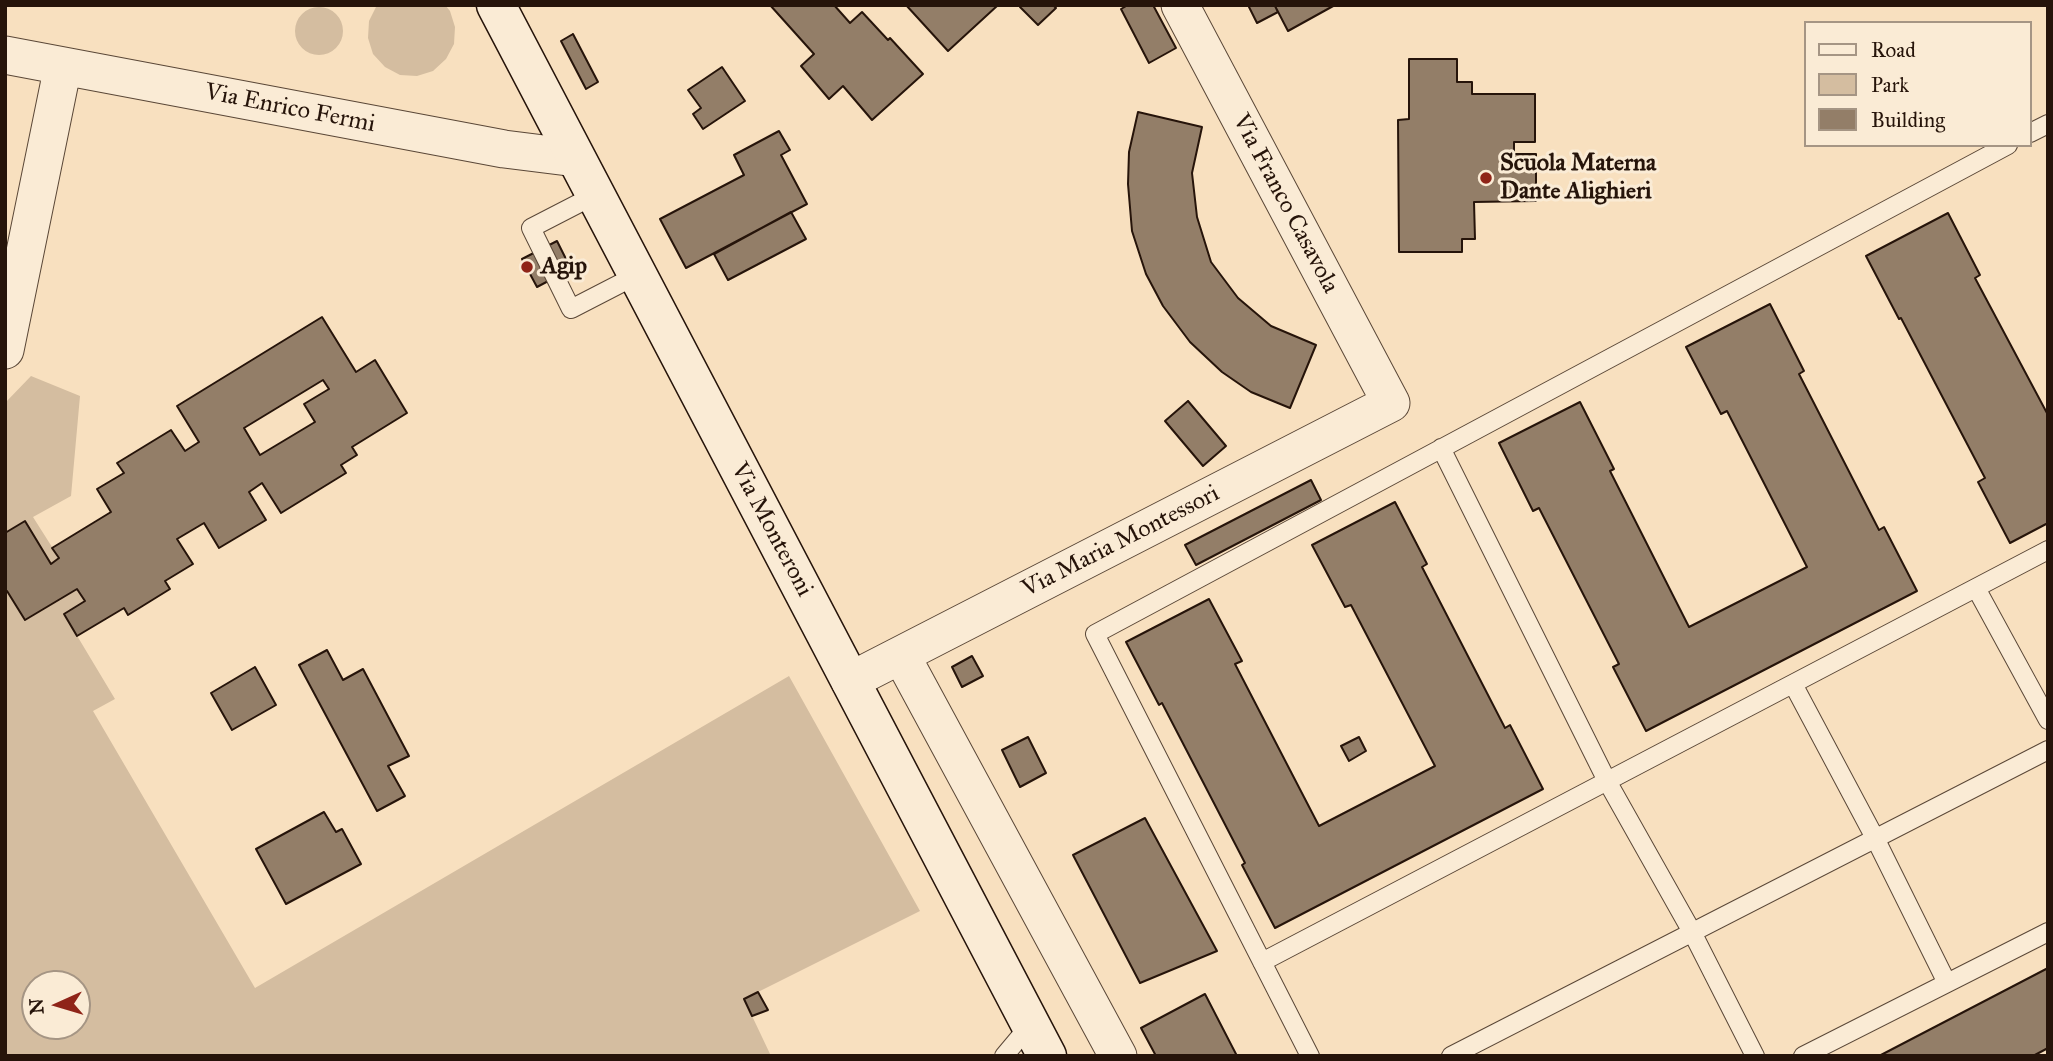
<!DOCTYPE html>
<html>
<head>
<meta charset="utf-8">
<style>
	body { margin:0 }
	#map { position:relative; width:2053px; height:1061px; overflow:hidden; background:#f8e0bf; font-family:"IM FELL Great Primer",serif }
	canvas { display:block }
	.frame { position:absolute; inset:0; border:7px solid #26140a; pointer-events:none }
	.legend { position:absolute; left:1804px; top:21px; width:228px; height:126px; box-sizing:border-box; background:#faebd5; border:2px solid #a59584; margin:0; padding:9px 12px; list-style:none; font-size:21px; color:#26140a }
	.legend li { display:flex; align-items:center; gap:14px; height:35px }
	.legend b { width:35px; border:2px solid #a59584 }
	.north { position:absolute; left:21px; top:970px; width:70px; height:70px; box-sizing:border-box; background:#faebd5; border:2px solid #a59584; border-radius:50%; rotate:266deg; font-size:19px; font-weight:700; line-height:28px; text-align:center; color:#26140a }
	.north::after { content:''; display:block; margin:auto; width:24px; height:32px; background:#8f2418; clip-path:polygon(50% 0,100% 100%,50% 72%,0 100%) }
</style>
</head>
<body>
<div id="map">
<canvas width="2053" height="1061"></canvas>
<div class="frame"></div>
<ul class="legend">
<li><b style="height:9px;background:#faebd5"></b>Road</li>
<li><b style="height:19px;background:#d4bda0"></b>Park</li>
<li><b style="height:19px;background:#937e68"></b>Building</li>
</ul>
<div class="north">N</div>
</div>
<script>
const g = document.querySelector('canvas').getContext('2d');
g.lineJoin = 'round';
function paint(path, color) {
  g.fillStyle = color;
  g.fill(path, 'evenodd');
}
function shape(rows) {
  const path = new Path2D();
  for (const r of rows) {
    if (r.length === 3) {
      path.moveTo(r[0] + r[2], r[1]);
      path.arc(r[0], r[1], r[2], 0, 2 * Math.PI);
      continue;
    }
    path.moveTo(r[0], r[1]);
    for (let i = 2; i < r.length; i += 2) path.lineTo(r[i], r[i + 1]);
  }
  return path;
}
function stroke(path, color, width, dash) {
  g.strokeStyle = color;
  g.lineWidth = width;
  g.lineCap = dash ? 'butt' : 'round';
  g.setLineDash(dash || []);
  g.stroke(path);
}
function write(font, color, halo, rows, align = 'center') {
  g.font = font + ' "IM FELL Great Primer",serif';
  g.lineWidth = 6;
  g.setLineDash([]);
  g.textBaseline = 'middle';
  g.strokeStyle = halo;
  g.fillStyle = color;
  for (const [text, x, y, turn = 0] of rows) {
    g.save();
    g.translate(x, y);
    g.rotate((+turn || 0) * Math.PI / 180);
    g.textAlign = isNaN(turn) ? turn : align;
    if (halo) g.strokeText(text, 0, 0);
    g.fillText(text, 0, 0);
    g.restore();
  }
}
paint(shape([
	[377,5,445,5,450,11,455,27,454,44,446,59,433,71,417,76,400,75,385,67,373,54,368,38,369,21],
	[319,31,24],
	[31,376,80,396,71,496,33,517,59,558,51,564,5,533,5,403],
	[77,589,85,601,64,614,115,699,93,711,255,988,789,676,920,911,744,999,771,1056,5,1056,5,592,7,591,26,620],
	[35,984,77,984,77,1026,35,1026]
]), '#d4bda0');
const building = shape([
	[770,5,834,5,850,23,862,12,888,40,890,38,923,74,872,120,843,86,829,99,801,66,814,54,770,5],
	[906,5,997,5,997,6,948,51,906,5],
	[1022,5,1053,5,1056,8,1038,25,1020,7,1022,5],
	[1128,5,1153,5,1176,48,1149,63,1121,9,1128,5],
	[1248,5,1277,5,1275,6,1278,12,1257,23,1248,5],
	[1277,5,1335,5,1288,31,1275,6,1277,5],
	[573,34,598,82,586,89,561,41,573,34],
	[1409,59,1457,59,1457,82,1472,82,1472,94,1535,94,1535,142,1514,142,1514,154,1536,154,1536,201,1474,202,1475,239,1462,239,1462,252,1399,252,1398,120,1409,119,1409,59],
	[722,67,745,101,703,129,693,114,701,108,688,90,722,67],
	[1138,112,1202,127,1192,173,1197,217,1211,262,1238,298,1271,326,1316,345,1290,408,1251,392,1222,372,1190,342,1163,306,1146,274,1132,231,1128,184,1129,152,1138,112],
	[779,131,790,150,781,155,807,204,686,268,660,219,744,175,734,155,779,131],
	[791,212,806,239,728,280,714,254,791,212],
	[1948,213,1980,275,1975,278,2048,415,2048,523,2010,543,1978,482,1985,478,1901,318,1899,319,1866,256,1948,213],
	[557,241,571,269,537,287,522,259,557,241],
	[1770,304,1804,371,1799,374,1879,530,1884,527,1917,591,1646,731,1613,667,1619,664,1539,508,1533,511,1499,443,1580,402,1614,469,1610,471,1689,627,1807,567,1727,411,1721,414,1686,347,1770,304],
	[322,317,356,372,375,360,407,413,352,447,357,455,341,465,346,473,281,513,262,483,249,492,266,520,219,548,204,523,177,539,193,564,165,581,170,589,128,615,124,608,77,636,64,614,85,601,77,589,25,620,7,591,5,592,5,533,25,521,51,564,59,558,52,548,111,512,97,489,124,473,117,463,171,430,185,451,199,442,177,406,322,317],
	[323,380,329,389,304,404,315,422,260,455,244,428,323,380],
	[1188,401,1226,446,1203,466,1165,421,1188,401],
	[1311,480,1321,500,1196,565,1185,545,1311,480],
	[1395,502,1427,564,1422,567,1505,728,1510,725,1543,789,1275,928,1242,865,1245,863,1162,703,1159,705,1126,642,1209,599,1242,661,1235,664,1319,826,1435,766,1351,605,1345,607,1312,545,1395,502],
	[327,650,343,680,363,669,409,756,388,766,405,796,377,811,299,665,327,650],
	[972,656,983,676,962,687,952,667,972,656],
	[255,667,276,705,232,730,211,693,255,667],
	[1028,737,1046,773,1020,787,1002,750,1028,737],
	[1359,737,1366,751,1349,761,1341,746,1359,737],
	[324,812,336,832,342,829,361,864,286,904,256,849,324,812],
	[1145,818,1217,951,1140,983,1073,855,1145,818],
	[2048,968,2048,1048,2033,1056,1879,1056,2048,968],
	[758,992,768,1010,752,1016,744,999,758,992],
	[1205,994,1237,1056,1156,1056,1141,1028,1205,994]
]);
paint(building, '#937e68');
stroke(building, '#26140a', 2);
const service = shape([
	[2030,133,2048,124],
	[595,195,531,228,571,309,637,275],
	[1441,448,1607,781,1692,932,1755,1056],
	[1976,588,2048,720],
	[1793,684,1875,838,1947,983],
	[1262,962,2048,550],
	[1004,1056,1030,1025],
	[1310,1056,1095,634,2008,145],
	[1451,1056,2048,750],
	[1803,1056,2048,932]
]);
const minor = shape([
	[5,55,504,149,576,158],
	[5,350,63,66],
	[901,655,1118,1056],
	[850,681,1391,403,1180,5]
]);
const secondary = shape([
	[496,5,1047,1056]
]);
stroke(service, '#5a4737', 20);
stroke(minor, '#5a4737', 39);
stroke(secondary, '#26140a', 41);
stroke(service, '#faebd5', 18);
stroke(minor, '#faebd5', 37);
stroke(secondary, '#faebd5', 38);
for (const [x, y, r, color] of [
	[1486,178,7,"#8f2418"],
	[527,267,7,"#8f2418"]
]) {
  const dot = new Path2D();
  dot.arc(x, y, r, 0, 2 * Math.PI);
  g.fillStyle = color;
  g.fill(dot);
  stroke(dot, '#faebd5', 2.5);
}
write('24px', '#26140a', '#faebd5', [
	["Via Enrico Fermi",290,109,11],
	["Via Franco Casavola",1285,204,62],
	["Via Monteroni",771,530,62],
	["Via Maria Montessori",1121,542,-27]
]);
write('bold 24px', '#26140a', '#faebd5', [
	["Scuola Materna",1500,164],
	["Dante Alighieri",1500,192],
	["Agip",541,267]
], 'left');
</script>
</body>
</html>
